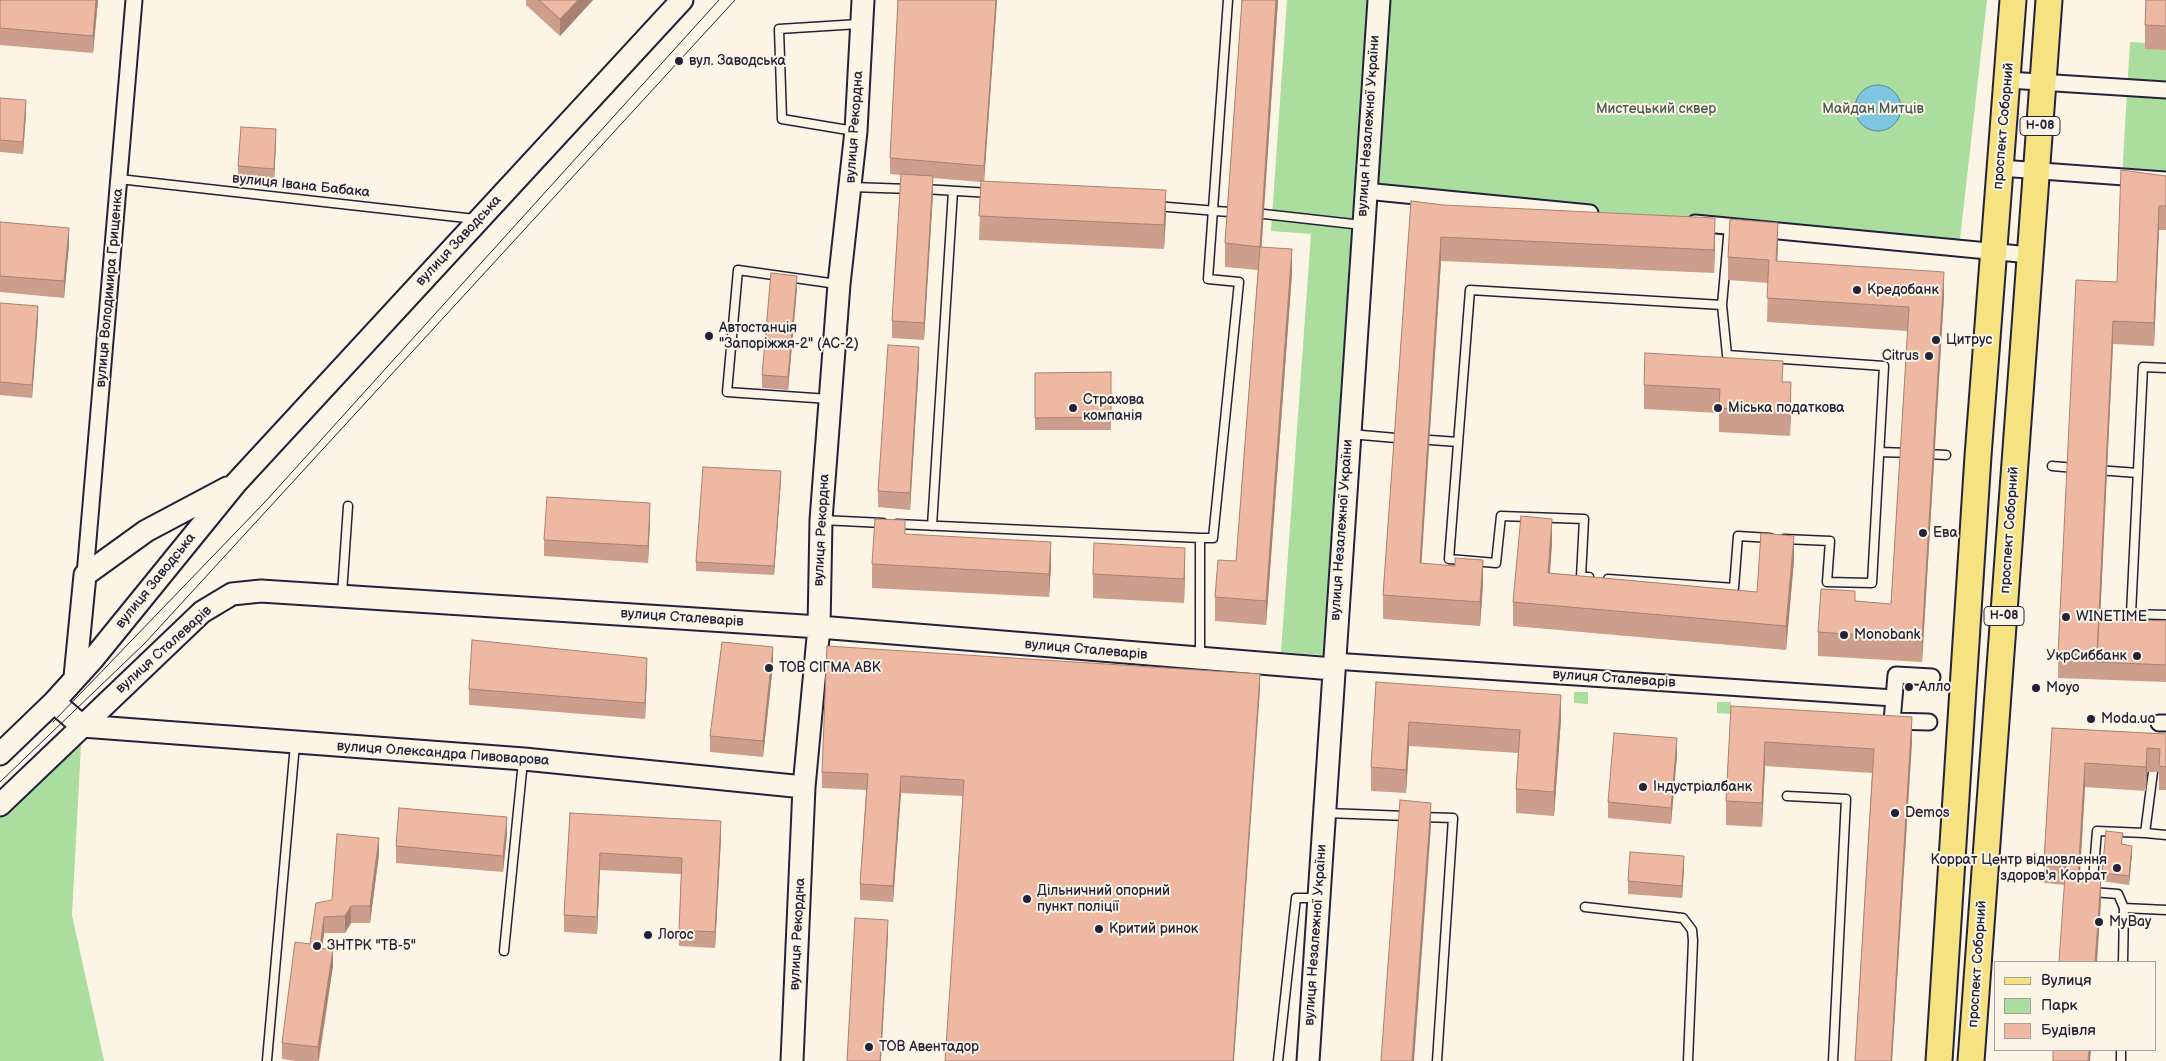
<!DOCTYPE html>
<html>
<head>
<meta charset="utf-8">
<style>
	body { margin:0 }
	#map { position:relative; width:2166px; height:1061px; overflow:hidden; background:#fcf5e5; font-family:"Balsamiq Sans",sans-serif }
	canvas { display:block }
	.legend { position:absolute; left:1994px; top:961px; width:162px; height:90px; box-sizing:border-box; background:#fcf5e5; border:1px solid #a5a1a1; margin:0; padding:6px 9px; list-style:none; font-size:15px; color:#22223b }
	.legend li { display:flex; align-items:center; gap:10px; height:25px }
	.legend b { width:25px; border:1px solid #a5a1a1 }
</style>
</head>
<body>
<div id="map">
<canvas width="2166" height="1061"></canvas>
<ul class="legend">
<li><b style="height:6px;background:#f6e281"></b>Вулиця</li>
<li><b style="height:14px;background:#aadd9e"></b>Парк</li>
<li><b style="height:14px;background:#eeb8a2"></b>Будівля</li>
</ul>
</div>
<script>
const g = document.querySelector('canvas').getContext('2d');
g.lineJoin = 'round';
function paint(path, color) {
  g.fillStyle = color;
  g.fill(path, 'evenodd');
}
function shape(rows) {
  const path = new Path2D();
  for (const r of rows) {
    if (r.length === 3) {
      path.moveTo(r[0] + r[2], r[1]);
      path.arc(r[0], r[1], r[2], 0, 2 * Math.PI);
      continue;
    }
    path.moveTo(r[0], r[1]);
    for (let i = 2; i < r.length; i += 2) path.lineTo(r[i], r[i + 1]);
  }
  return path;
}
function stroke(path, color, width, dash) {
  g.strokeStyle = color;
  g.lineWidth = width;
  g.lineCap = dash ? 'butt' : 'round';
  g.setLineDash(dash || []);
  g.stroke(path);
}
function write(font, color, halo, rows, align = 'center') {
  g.font = font + ' "Balsamiq Sans",sans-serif';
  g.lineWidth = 4;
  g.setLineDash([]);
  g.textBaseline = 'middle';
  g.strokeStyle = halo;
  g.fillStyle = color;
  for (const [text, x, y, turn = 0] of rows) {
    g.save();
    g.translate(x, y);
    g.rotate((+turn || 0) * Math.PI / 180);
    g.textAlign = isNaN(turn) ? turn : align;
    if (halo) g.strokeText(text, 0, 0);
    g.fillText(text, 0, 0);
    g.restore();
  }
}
paint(shape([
	[1287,0,1371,0,1323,655,1281,652,1311,234,1271,231],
	[1378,0,1987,0,1959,248,1365,191],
	[2130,42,2166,44,2166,197,2121,194],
	[1574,692,1588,692,1588,704,1574,703],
	[1717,702,1731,702,1731,714,1717,713],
	[82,726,72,915,104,1061,0,1061,0,804]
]), '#aadd9e');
const water = shape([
	[1878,108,23]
]);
paint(water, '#7ec6df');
stroke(water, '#59849d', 1);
const lane = shape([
	[854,131,782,119,779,29,859,24],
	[119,179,475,219],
	[852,187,910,189],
	[924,189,990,193],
	[1156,206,1229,212],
	[1264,214,1362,225],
	[1729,226,1722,305,1727,355,1884,366,1872,583,1827,582,1830,541,1784,539],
	[2166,368,2143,367,2131,614,2166,615],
	[829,399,727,392,738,270,837,284],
	[1350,434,1396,438],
	[1430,440,1458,442],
	[1880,452,1910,453],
	[1927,454,1946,455],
	[2052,466,2075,468],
	[2097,470,2138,473],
	[822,520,883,523],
	[897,524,1200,538],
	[932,526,953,191],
	[1589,577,1581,577,1584,519,1501,516,1496,563,1449,559,1470,290,1722,305],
	[1608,579,1734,588,1738,536,1770,538],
	[342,594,348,506],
	[1200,657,1200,538,1213,538,1239,282,1208,279,1228,0],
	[1787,796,1846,799,1833,1061],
	[1326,813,1407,816],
	[1421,817,1453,818,1437,1061],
	[2145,833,2166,835],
	[1585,907,1683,918,1692,930,1693,941,1688,1061],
	[2124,908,2166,910],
	[504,951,523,761],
	[2123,962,2124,908,2118,894,2092,892,2097,831,2145,833,2154,764],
	[267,1060,295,744],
	[1278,1061,1296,898,1318,898],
	[2121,1061,2121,1050]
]);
const street = shape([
	[2008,80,2166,90],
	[2000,168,2166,180],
	[1365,191,1590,213],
	[1695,223,2030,255],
	[85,575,134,0],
	[1333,661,1894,698],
	[1929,722,1892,721,1896,675,1932,677],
	[2159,723,2166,723]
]);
const secondary = shape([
	[75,677,85,575,146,531,227,488],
	[82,726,54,702,93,659,236,483,682,0],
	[82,726,524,759,804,787],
	[0,754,54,702],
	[0,805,202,612,232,594,261,591,819,627,1333,669],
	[792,1061,804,787,819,627,821,520,839,284,856,131,863,0],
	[1308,1061,1379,0]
]);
const primary = shape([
	[1939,1061,1978,456,2013,0],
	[1971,1061,2049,0]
]);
stroke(lane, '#22223b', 11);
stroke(street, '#22223b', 19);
stroke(secondary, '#22223b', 25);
stroke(primary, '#22223b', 29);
stroke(lane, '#fcf5e5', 8);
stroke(street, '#fcf5e5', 15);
stroke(secondary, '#fcf5e5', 21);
stroke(primary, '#f6e281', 25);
stroke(shape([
	[53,722,264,503,719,0],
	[0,782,145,643,735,0]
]), '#22223b', 1);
paint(shape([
	[0,0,98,0,93,53,0,45],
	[526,0,593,0,560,36,526,5],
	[898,0,997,0,984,181,1166,214,1164,249,979,240,981,182,933,178,933,193,924,340,892,338,892,321,901,175,890,174,890,158],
	[1242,0,1278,0,1261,247,1292,273,1266,625,1215,621,1215,597,1236,561,1258,270,1225,267,1225,243],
	[2166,0,2166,50,2145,49,2145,25],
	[0,98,26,113,23,154,0,152],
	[276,142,274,181,238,179,238,166],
	[2166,176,2166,230,2159,230,2154,346,2113,344,2100,618,2166,621,2166,682,2058,678,2058,654,2117,282],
	[1411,201,1715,242,1714,273,1441,261,1421,563,1483,584,1480,626,1383,619,1383,595],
	[0,222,69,244,64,298,0,292],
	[1778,247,1777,261,1944,296,1922,662,1818,656,1818,632,1855,601,1891,604,1908,331,1767,322,1768,283,1728,280,1728,257],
	[797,288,788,390,762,388,762,375],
	[0,303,38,319,32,398,0,395],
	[919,363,910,510,878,507,878,491],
	[1111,372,1111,430,1035,430,1035,373],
	[1783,382,1791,406,1790,436,1719,432,1719,413,1644,409,1644,385],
	[781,479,774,575,696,571,696,562],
	[650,520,648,563,544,556,544,540],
	[905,534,1051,566,1049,597,872,588,872,564],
	[1552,543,1550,573,1757,592,1794,560,1786,650,1513,626,1513,602],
	[1185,572,1184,603,1093,598,1093,574],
	[773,664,763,757,710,752,710,736],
	[647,674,645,719,469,705,469,689],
	[1376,682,1561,719,1554,816,1516,813,1516,789,1518,753,1409,746,1406,793,1371,791,1371,767],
	[1260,690,963,796,901,793,893,902,860,900,860,884,866,790,822,788,822,772],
	[1731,706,1912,741,1892,1061,1855,1061,1872,773,1765,766,1762,827,1726,825,1726,801],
	[2052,728,2166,734,2166,790,2159,790,2159,772,2147,772,2146,791,2085,787,2080,877,2101,902,2065,885,2044,883,2044,860],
	[1677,755,1671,824,1608,818,1608,802],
	[570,813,721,838,715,948,679,946,679,930,681,874,600,870,597,934,564,932,564,915],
	[507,834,503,872,396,863,396,846],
	[2123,841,2122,844,2132,854,2129,885,2102,881,2102,873],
	[379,854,370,923,351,923,345,933,324,933,322,948,333,966,319,1061,296,1061,282,1059,282,1043,310,944,332,900],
	[1684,869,1682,898,1628,894,1628,881]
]), '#cd9e8b');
paint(shape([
	[96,0,98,0,93,53,93,36],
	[578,0,593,0,560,36,560,19],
	[996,0,997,0,984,182,984,166],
	[1276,0,1278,0,1260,271,1260,247],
	[26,100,26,113,23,154,23,142],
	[276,129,276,142,274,181,274,169],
	[933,176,933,193,924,340,924,323],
	[1166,190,1166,214,1164,249,1164,225],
	[2159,206,2159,230,2154,346,2154,323],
	[1715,218,1715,242,1714,273,1714,250],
	[1778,223,1778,247,1776,285,1776,261],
	[69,228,69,244,64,298,64,281],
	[1441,237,1441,261,1420,587,1420,563],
	[1292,249,1292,273,1266,625,1266,601],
	[1944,272,1944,296,1922,662,1922,639],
	[797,276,797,288,788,390,788,377],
	[38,306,38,319,32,398,32,385],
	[2113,321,2113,344,2098,662,2097,655],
	[919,347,919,363,910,510,910,493],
	[1791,382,1791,406,1790,436,1790,412],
	[781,471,781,479,774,575,774,566],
	[650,503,650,520,648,563,648,546],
	[1552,519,1552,543,1548,597,1548,573],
	[1794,536,1794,560,1786,650,1786,626],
	[1051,542,1051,566,1049,597,1049,574],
	[1185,548,1185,572,1184,603,1184,579],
	[1483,560,1483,584,1480,626,1480,602],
	[773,647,773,664,763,757,763,741],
	[647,658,647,674,645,719,645,703],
	[1260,674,1260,690,1234,1061,1233,1061],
	[1561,695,1561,719,1554,816,1554,792],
	[1912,717,1912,741,1892,1061,1891,1061],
	[1409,722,1409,746,1406,793,1406,770],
	[1677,738,1677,755,1671,824,1671,808],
	[1765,742,1765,766,1762,827,1762,803],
	[2147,748,2147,772,2146,791,2146,767],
	[2085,763,2085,787,2078,900,2078,877],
	[901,776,901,793,893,902,893,886],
	[1431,803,1431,826,1414,1061,1412,1061],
	[507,817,507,834,503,872,503,856],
	[721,821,721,838,715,948,715,932],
	[379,838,379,854,370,923,370,906],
	[2132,846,2132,854,2129,885,2129,876],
	[600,853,600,870,597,934,597,917],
	[1684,856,1684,869,1682,898,1682,886],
	[2101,878,2101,902,2097,962,2095,962],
	[351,906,351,923,345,933,345,916],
	[324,917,324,933,320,964,320,948],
	[888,920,888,937,881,1061,880,1061],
	[333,950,333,966,318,1061,318,1047],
	[2089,1050,2091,1050,2090,1061,2088,1061]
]), '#a78171');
const building = shape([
	[0,0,96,0,93,36,0,28,0,0],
	[539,0,578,0,560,19,539,0],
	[898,0,996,0,984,166,890,158,898,0],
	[1242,0,1276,0,1260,247,1225,243,1242,0],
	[2146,0,2166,0,2166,26,2145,25,2146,0],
	[0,98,26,100,23,142,0,140,0,98],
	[241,127,276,129,274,169,238,166,241,127],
	[2121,170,2166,176,2166,206,2159,206,2154,323,2113,321,2097,655,2058,654,2076,280,2117,282,2121,170],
	[901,174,933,176,924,323,892,321,901,174],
	[981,181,1166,190,1164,225,979,216,981,181],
	[1411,201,1443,205,1715,218,1714,250,1441,237,1420,563,1455,566,1455,558,1483,560,1480,602,1383,595,1411,201],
	[1730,219,1778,223,1776,261,1944,272,1922,639,1818,632,1821,589,1855,591,1855,601,1891,604,1909,307,1767,298,1769,260,1728,257,1730,219],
	[0,222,69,228,64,281,0,276,0,222],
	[1260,247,1292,249,1266,601,1215,597,1218,560,1236,561,1260,247],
	[771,273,797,276,788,377,762,375,771,273],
	[0,303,38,306,32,385,0,382,0,303],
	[888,345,919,347,910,493,878,491,888,345],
	[1645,353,1783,361,1782,382,1791,382,1790,412,1719,408,1720,389,1644,385,1645,353],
	[1111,372,1111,417,1035,418,1035,373,1111,372],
	[703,467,781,471,774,566,696,562,703,467],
	[547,497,650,503,648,546,544,540,547,497],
	[1521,516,1552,519,1548,573,1757,592,1761,533,1794,536,1786,626,1513,602,1521,516],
	[875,519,905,520,905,534,1051,542,1049,574,872,564,875,519],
	[1094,543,1185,548,1184,579,1093,574,1094,543],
	[2099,618,2166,621,2166,665,2097,662,2099,618],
	[472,640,647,658,645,703,469,689,472,640],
	[722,642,773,647,763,741,710,736,722,642],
	[827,646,1260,674,1233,1061,945,1061,964,780,901,776,893,886,860,884,868,774,822,772,827,646],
	[1376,682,1561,695,1554,792,1516,789,1520,730,1409,722,1406,770,1371,767,1376,682],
	[1731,706,1912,717,1891,1061,1855,1061,1874,749,1765,742,1762,803,1726,801,1731,706],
	[2052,728,2166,734,2166,767,2159,766,2160,749,2147,748,2146,767,2085,763,2078,877,2101,878,2095,962,2059,962,2066,861,2044,860,2052,728],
	[1614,733,1677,738,1671,808,1608,802,1614,733],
	[1400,800,1431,803,1412,1061,1381,1061,1400,800],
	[399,808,507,817,503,856,396,846,399,808],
	[570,813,721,821,715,932,679,930,682,858,600,853,597,917,564,915,570,813],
	[2106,831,2123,833,2121,844,2132,846,2129,876,2102,873,2106,831],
	[337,834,379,838,370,906,351,906,345,916,324,917,320,948,333,950,318,1047,282,1043,295,942,310,944,316,903,332,900,337,834],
	[1630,852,1684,856,1682,886,1628,881,1630,852],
	[855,918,888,920,880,1061,847,1061,855,918],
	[2053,1050,2089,1050,2088,1061,2053,1061,2053,1050]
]);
paint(building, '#eeb8a2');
stroke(building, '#a78171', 1);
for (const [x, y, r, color] of [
	[679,61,5,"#22223b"],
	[1857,290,5,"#22223b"],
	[709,336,5,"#22223b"],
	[1936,340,5,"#22223b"],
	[1929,356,5,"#22223b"],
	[1073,408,5,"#22223b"],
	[1718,408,5,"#22223b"],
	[1923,533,5,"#22223b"],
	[2066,617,5,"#22223b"],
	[1844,635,5,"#22223b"],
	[2137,656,5,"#22223b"],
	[769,668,5,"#22223b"],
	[1909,687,5,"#22223b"],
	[2036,688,5,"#22223b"],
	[2091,719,5,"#22223b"],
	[1643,787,5,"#22223b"],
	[1895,813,5,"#22223b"],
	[2117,868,5,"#22223b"],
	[1027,899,5,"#22223b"],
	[2099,922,5,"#22223b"],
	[1099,929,5,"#22223b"],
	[648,935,5,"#22223b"],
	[317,946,5,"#22223b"],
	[869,1047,5,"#22223b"]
]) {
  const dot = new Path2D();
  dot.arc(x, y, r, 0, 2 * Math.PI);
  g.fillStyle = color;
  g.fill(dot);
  stroke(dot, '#fcf5e5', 2);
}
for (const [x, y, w] of [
	[2040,126,40],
	[2004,616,40]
]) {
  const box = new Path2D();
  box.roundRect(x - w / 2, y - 9.5, w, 19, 4);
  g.fillStyle = '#fcf5e5';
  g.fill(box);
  stroke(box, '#22223b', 1);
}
write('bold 12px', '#22223b', null, [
	["Н-08",2040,126],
	["Н-08",2004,616]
]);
write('14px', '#22223b', '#fcf5e5', [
	["вул. Заводська",689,61],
	["Кредобанк",1867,290],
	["Автостанція",719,328],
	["\"Запоріжжя-2\" (АС-2)",719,344],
	["Цитрус",1946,340],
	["Citrus",1919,356,"right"],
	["Страхова",1083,400],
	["компанія",1083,416],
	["Міська податкова",1728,408],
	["Ева",1933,533],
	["WINETIME",2076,617],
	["Monobank",1854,635],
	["УкрСиббанк",2127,656,"right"],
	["ТОВ СІГМА АВК",779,668],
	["Алло",1919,687],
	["Moyo",2046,688],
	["Moda.ua",2101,719],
	["Індустріалбанк",1653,787],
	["Demos",1905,813],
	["Коррат Центр відновлення",2107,860,"right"],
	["здоров'я Коррат",2107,876,"right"],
	["Дільничний опорний",1037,891],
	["пункт поліції",1037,907],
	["MyBay",2109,922],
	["Критий ринок",1109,929],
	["Логос",658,935],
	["ЗНТРК \"ТВ-5\"",327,946],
	["ТОВ Авентадор",879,1047]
], 'left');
write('14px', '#4b5a59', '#fcf5e5', [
	["Мистецький сквер",1656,109],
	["Майдан Митців",1873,109]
]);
write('14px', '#22223b', '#fcf5e5', [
	["вулиця Незалежної України",1369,126,-86],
	["проспект Соборний",2004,126,-85],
	["вулиця Рекордна",855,127,-86],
	["вулиця Івана Бабака",301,186,6],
	["вулиця Заводська",459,241,-47],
	["вулиця Володимира Грищенка",110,288,-85],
	["вулиця Рекордна",822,530,-87],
	["вулиця Незалежної України",1342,530,-86],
	["проспект Соборний",2010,530,-86],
	["вулиця Заводська",156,581,-51],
	["вулиця Сталеварів",682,618,4],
	["вулиця Сталеварів",164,650,-42],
	["вулиця Сталеварів",1086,650,5],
	["вулиця Сталеварів",1614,679,4],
	["вулиця Олександра Пивоварова",443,754,4],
	["вулиця Рекордна",798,934,-87],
	["вулиця Незалежної України",1316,935,-86],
	["проспект Соборний",1978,964,-86]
]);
</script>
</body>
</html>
